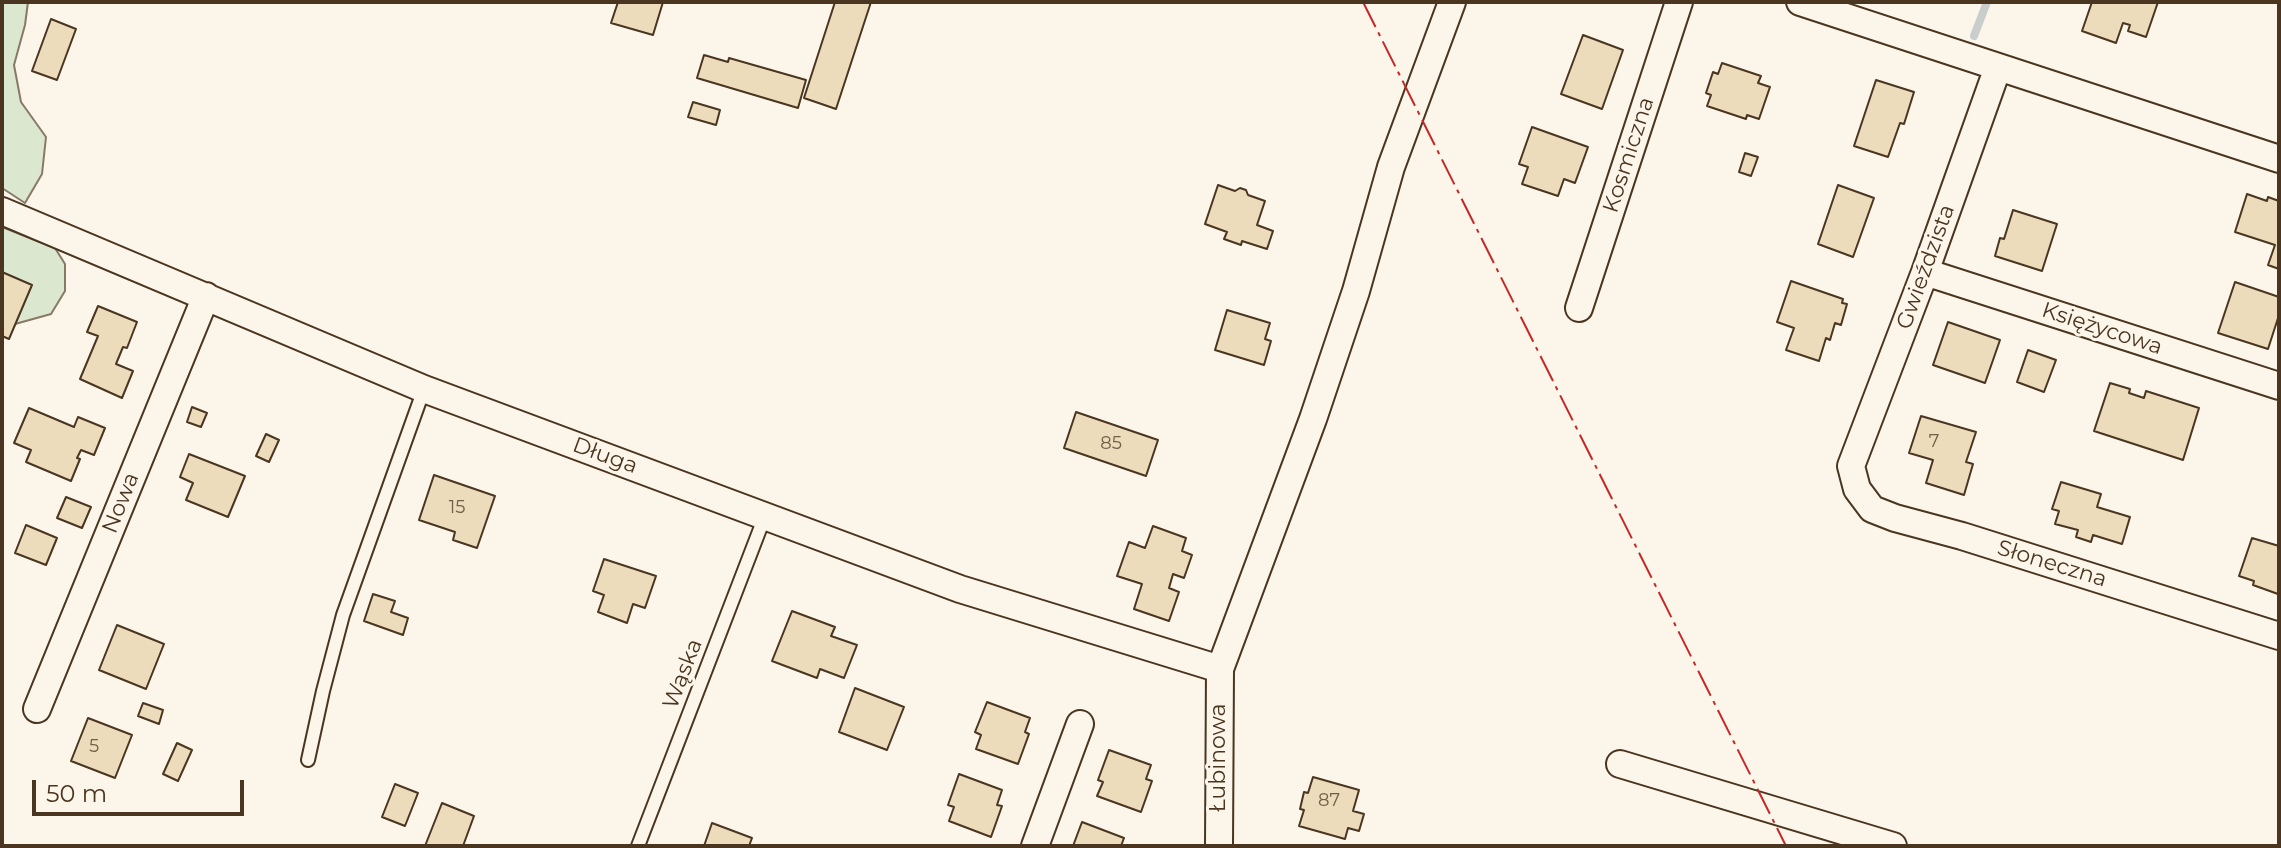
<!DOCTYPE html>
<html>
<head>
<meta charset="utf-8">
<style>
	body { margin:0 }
	#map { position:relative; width:2281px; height:848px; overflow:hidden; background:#fbf6e9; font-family:Montserrat,sans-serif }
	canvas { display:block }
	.frame { position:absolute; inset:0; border:4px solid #4a3520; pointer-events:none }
	.scale { position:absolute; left:32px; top:780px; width:212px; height:36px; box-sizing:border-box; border:4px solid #4a3520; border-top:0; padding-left:10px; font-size:24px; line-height:28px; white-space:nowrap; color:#4a3520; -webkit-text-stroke:6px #fbf6e9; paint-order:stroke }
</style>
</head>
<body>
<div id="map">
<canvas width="2281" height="848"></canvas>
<div class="frame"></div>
<div class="scale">50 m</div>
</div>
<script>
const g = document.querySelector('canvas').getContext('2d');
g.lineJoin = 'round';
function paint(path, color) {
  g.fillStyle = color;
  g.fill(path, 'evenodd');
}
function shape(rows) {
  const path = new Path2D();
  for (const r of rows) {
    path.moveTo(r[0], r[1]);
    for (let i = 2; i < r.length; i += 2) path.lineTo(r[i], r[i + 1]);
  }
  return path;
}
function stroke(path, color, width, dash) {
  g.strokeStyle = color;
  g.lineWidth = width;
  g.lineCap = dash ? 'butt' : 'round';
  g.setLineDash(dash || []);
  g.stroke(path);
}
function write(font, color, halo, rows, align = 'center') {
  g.font = font + ' Montserrat,sans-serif';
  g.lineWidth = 6;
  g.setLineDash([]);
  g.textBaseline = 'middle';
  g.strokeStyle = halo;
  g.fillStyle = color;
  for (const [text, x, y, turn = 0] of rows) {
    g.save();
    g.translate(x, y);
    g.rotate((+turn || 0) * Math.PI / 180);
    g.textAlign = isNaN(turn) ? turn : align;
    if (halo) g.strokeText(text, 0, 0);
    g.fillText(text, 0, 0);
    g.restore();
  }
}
const green = shape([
	[2,2,28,2,25,25,14,65,21,102,46,137,42,174,25,203,2,188,2,2],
	[2,227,55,248,65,264,65,291,51,314,15,324,3,335,2,341,2,227]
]);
paint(green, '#dce7d0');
stroke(green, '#887966', 2);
stroke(shape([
	[1974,36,1987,2]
]), '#c9cecd', 8);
const building = shape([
	[618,2,663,2,653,35,611,23,618,2],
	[835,2,871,2,836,109,804,98,835,2],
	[2092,2,2103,3,2158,2,2146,37,2128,31,2130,25,2123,23,2116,43,2082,31,2092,2],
	[51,19,76,29,57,80,32,71,51,19],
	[1583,35,1623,50,1602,109,1561,94,1583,35],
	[704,55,728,62,729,58,806,80,798,108,697,78,704,55],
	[1722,63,1761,76,1758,83,1770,87,1759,119,1747,115,1746,119,1707,106,1711,95,1706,93,1713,72,1718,74,1722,63],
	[1876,80,1914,92,1904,124,1900,123,1888,157,1854,146,1876,80],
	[693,102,720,110,716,125,688,117,693,102],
	[1532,127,1588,147,1575,183,1564,179,1558,196,1522,184,1528,167,1519,164,1532,127],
	[1745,153,1758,157,1751,176,1739,172,1745,153],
	[1218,185,1235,191,1240,188,1246,190,1248,195,1265,201,1257,225,1273,231,1267,249,1242,241,1241,245,1224,239,1227,232,1205,224,1218,185],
	[1838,185,1874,198,1853,257,1818,244,1838,185],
	[2247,194,2267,201,2268,197,2279,201,2279,269,2268,265,2275,245,2235,232,2247,194],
	[2013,210,2057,224,2042,271,1995,256,2000,238,2004,239,2013,210],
	[2,272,32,285,9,339,2,336,2,272],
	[1791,281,1843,299,1842,303,1847,304,1841,325,1835,323,1830,340,1826,338,1819,361,1786,350,1794,328,1777,322,1791,281],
	[2235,282,2279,297,2279,315,2268,349,2218,333,2235,282],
	[98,306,137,322,127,348,123,347,116,364,133,371,122,398,80,379,98,336,87,332,98,306],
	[1227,310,1270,323,1265,339,1271,341,1264,365,1215,350,1227,310],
	[1948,322,2000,340,1985,383,1933,365,1948,322],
	[2028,350,2056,360,2044,392,2017,382,2028,350],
	[2110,383,2130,389,2129,393,2144,398,2146,391,2199,408,2183,460,2094,431,2110,383],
	[192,407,207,413,201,427,187,422,192,407],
	[29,408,74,427,78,417,105,428,94,455,81,450,77,458,80,459,71,481,26,462,31,450,14,443,29,408],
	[1076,412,1158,440,1146,476,1064,448,1076,412],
	[1921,416,1976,432,1966,462,1973,464,1964,495,1926,483,1933,460,1909,453,1921,416],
	[266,434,279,440,269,462,256,456,266,434],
	[189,454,245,476,228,517,186,500,193,483,180,477,189,454],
	[434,475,495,496,477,548,453,540,455,532,419,520,434,475],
	[2061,482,2101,494,2097,507,2130,517,2122,544,2093,535,2091,542,2076,537,2078,530,2055,524,2059,511,2052,509,2061,482],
	[66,497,91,507,82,528,57,518,66,497],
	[26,525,57,538,46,565,15,553,26,525],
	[1153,526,1186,538,1182,551,1192,555,1184,578,1173,574,1169,588,1179,592,1169,621,1134,609,1142,584,1117,576,1129,542,1145,548,1153,526],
	[2252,538,2279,546,2278,594,2253,585,2254,581,2239,576,2252,538],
	[604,559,656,576,645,608,633,604,627,623,598,612,604,595,593,591,604,559],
	[373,594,395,601,391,612,408,618,403,635,364,621,373,594],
	[792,611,835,627,831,636,857,645,844,678,820,669,817,678,772,661,792,611],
	[117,625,164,644,146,689,99,670,117,625],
	[855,688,904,707,887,750,839,732,855,688],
	[987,702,1030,718,1025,732,1029,734,1018,764,976,749,981,735,975,732,987,702],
	[143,703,163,710,159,724,138,716,143,703],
	[88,718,132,735,115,778,71,761,88,718],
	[177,743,192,750,178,781,163,774,177,743],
	[1109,750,1151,765,1146,779,1152,781,1141,812,1097,796,1103,782,1098,780,1109,750],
	[959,774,1002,790,997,805,1002,806,991,837,949,821,954,807,948,805,959,774],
	[1313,777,1359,790,1353,811,1364,814,1359,831,1348,828,1345,839,1299,826,1304,810,1300,809,1304,792,1308,793,1313,777],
	[395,784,418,793,405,826,382,817,395,784],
	[442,803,474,816,463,846,425,846,442,803],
	[1082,822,1124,838,1121,846,1073,846,1082,822],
	[712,823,752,838,749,846,704,846,712,823]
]);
paint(building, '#ecdcbc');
stroke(building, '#4a3520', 2);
const service = shape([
	[308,760,323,691,343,615,424,389],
	[638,846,765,516]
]);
const minor = shape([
	[1800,2,2279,159],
	[1998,67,1925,272,1851,466,1857,489,1872,509,1895,518,1962,536,2279,636],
	[2,211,424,389,960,589,1220,669],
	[1925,272,2279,386],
	[1579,308,1679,2],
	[37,709,206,296],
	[1620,764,1893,846],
	[1035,846,1080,724],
	[1219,846,1220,669,1313,419,1356,291,1391,167,1452,2]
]);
stroke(service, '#4a3520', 16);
stroke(minor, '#4a3520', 30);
stroke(service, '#fbf6e9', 12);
stroke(minor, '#fbf6e9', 26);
stroke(shape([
	[1363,2,1786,846]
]), '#c62828', 2, [28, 6, 4, 6]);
write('18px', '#725f47', null, [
	["7",1934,442],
	["85",1111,444],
	["15",457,508],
	["5",94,747],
	["87",1329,801]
]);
write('22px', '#4a3520', '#fbf6e9', [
	["Kosmiczna",1629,155,-72],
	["Gwieździsta",1926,267,-70],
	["Księżycowa",2102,329,18],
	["Długa",605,456,20],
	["Nowa",121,503,-68],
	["Słoneczna",2052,564,17],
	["Wąska",683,674,-69],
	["Łubinowa",1219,758,-90]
]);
</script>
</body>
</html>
